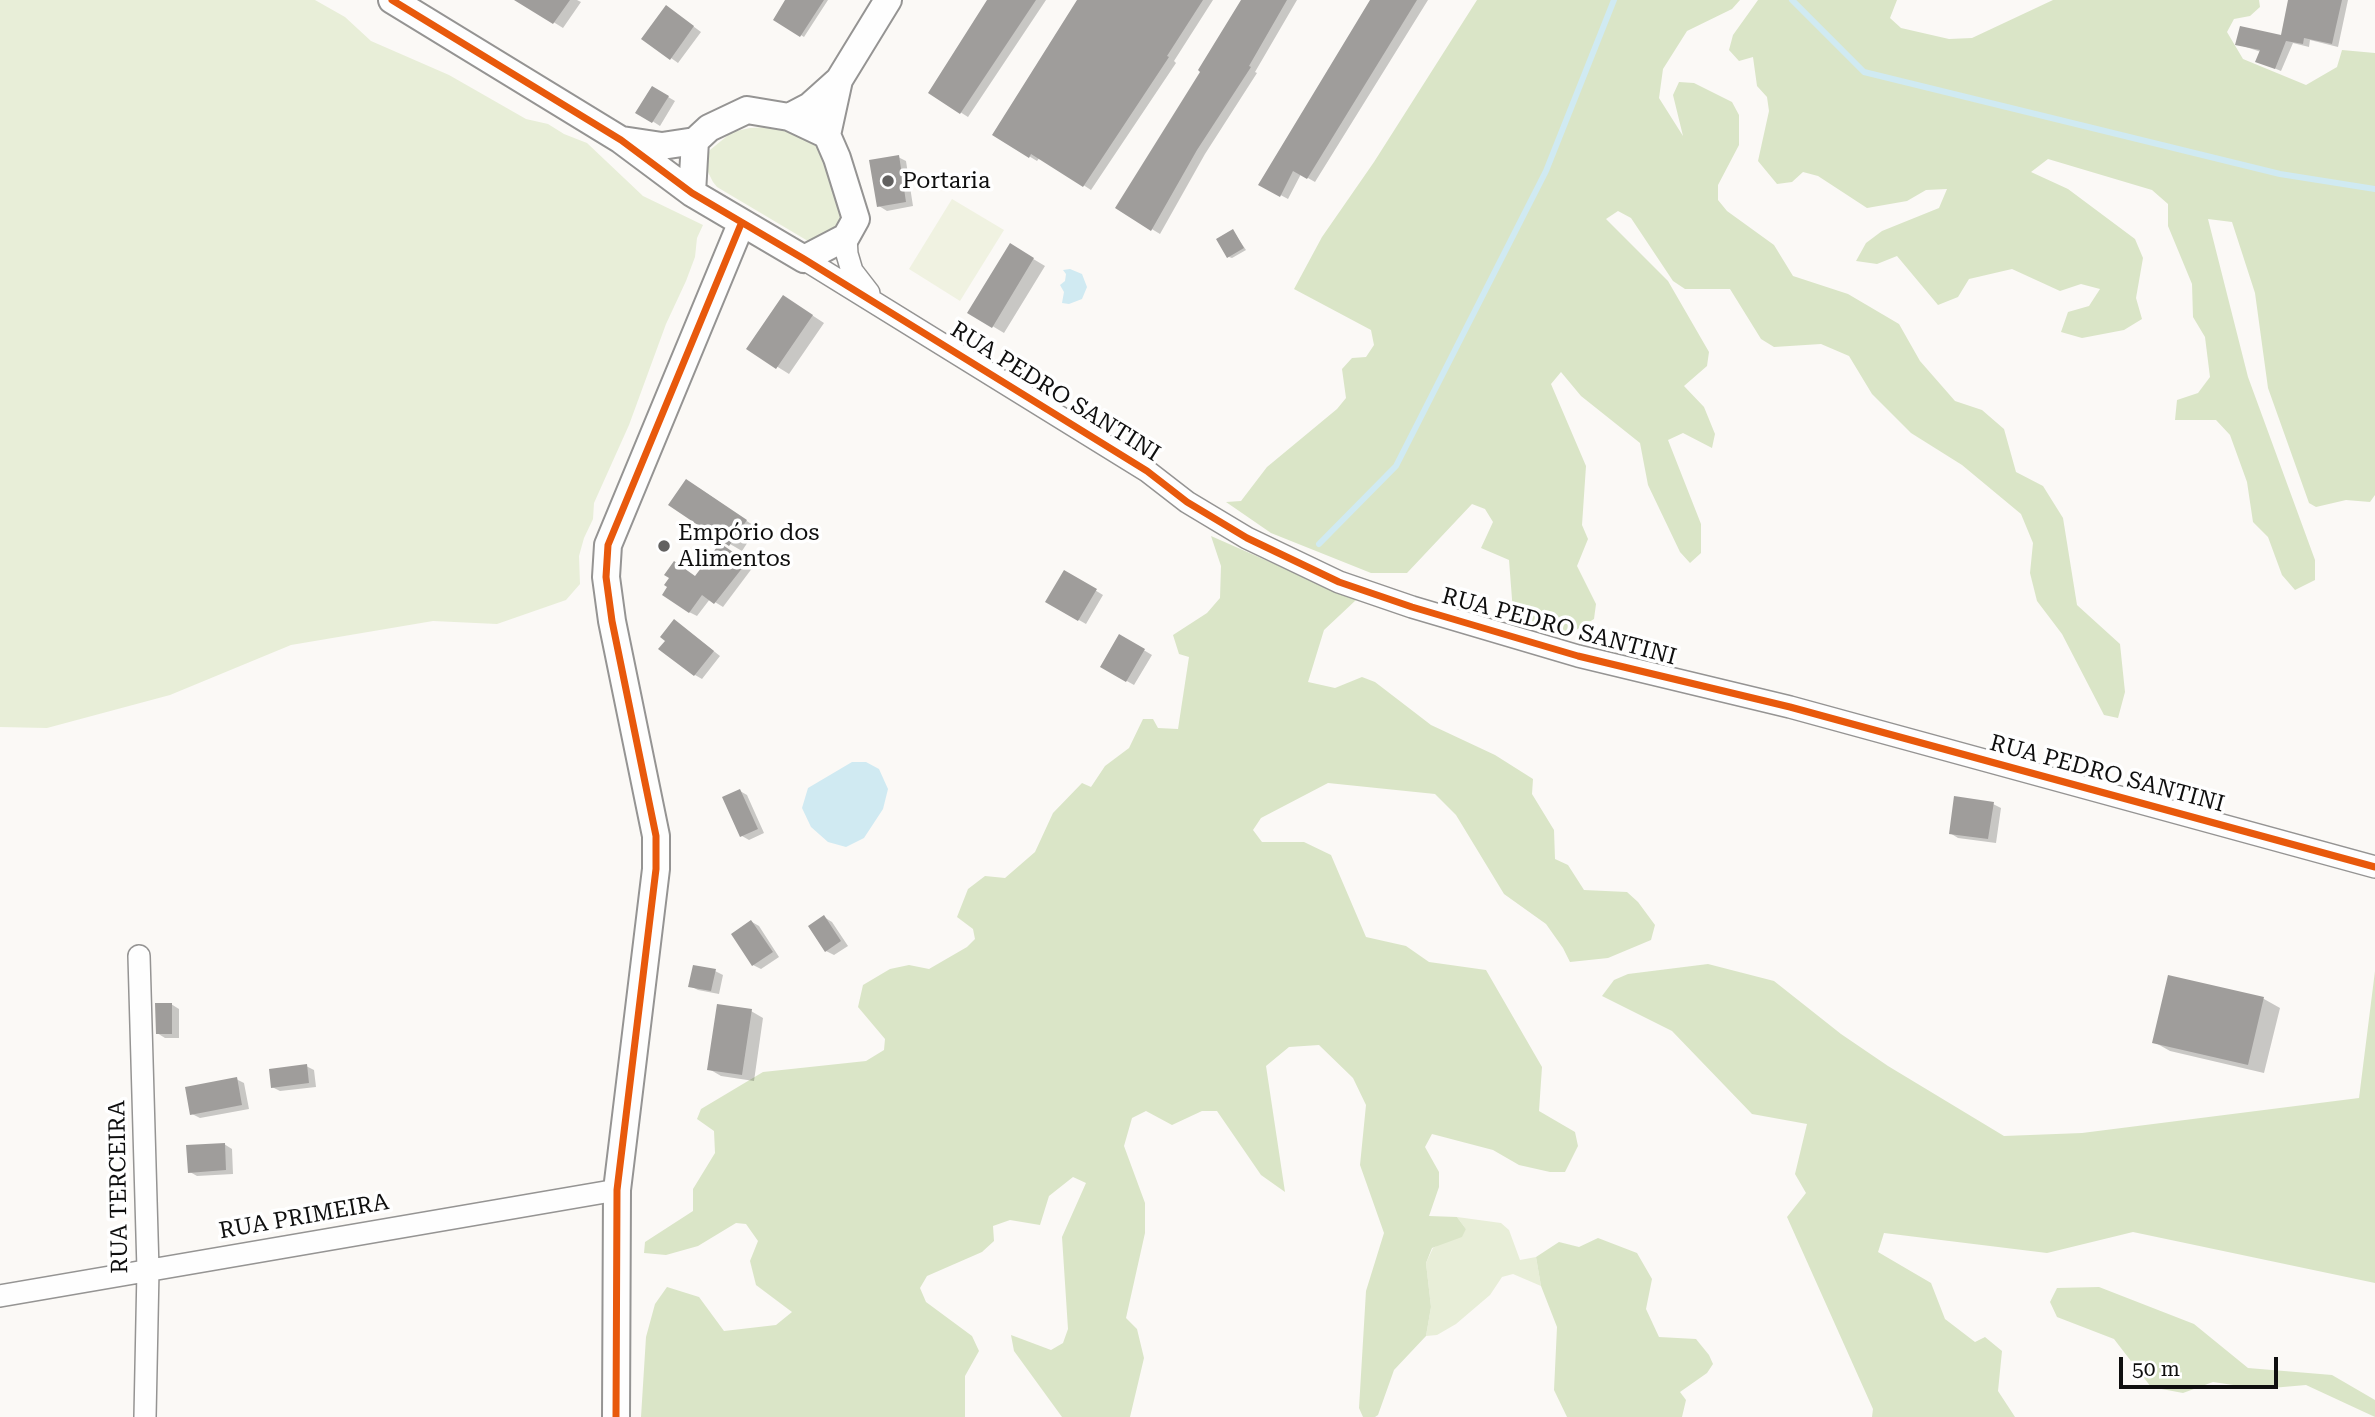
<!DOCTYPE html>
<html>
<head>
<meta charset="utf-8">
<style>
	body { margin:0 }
	#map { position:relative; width:2375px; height:1417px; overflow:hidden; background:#fbf9f6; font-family:"Roboto Serif",serif }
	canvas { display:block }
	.scale { position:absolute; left:2119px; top:1357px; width:159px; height:32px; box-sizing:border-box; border:4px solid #0f0f0f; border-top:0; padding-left:9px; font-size:21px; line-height:24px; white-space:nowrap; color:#0f0f0f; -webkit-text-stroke:5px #fff; paint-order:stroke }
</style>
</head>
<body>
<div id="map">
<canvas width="2375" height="1417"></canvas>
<div class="scale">50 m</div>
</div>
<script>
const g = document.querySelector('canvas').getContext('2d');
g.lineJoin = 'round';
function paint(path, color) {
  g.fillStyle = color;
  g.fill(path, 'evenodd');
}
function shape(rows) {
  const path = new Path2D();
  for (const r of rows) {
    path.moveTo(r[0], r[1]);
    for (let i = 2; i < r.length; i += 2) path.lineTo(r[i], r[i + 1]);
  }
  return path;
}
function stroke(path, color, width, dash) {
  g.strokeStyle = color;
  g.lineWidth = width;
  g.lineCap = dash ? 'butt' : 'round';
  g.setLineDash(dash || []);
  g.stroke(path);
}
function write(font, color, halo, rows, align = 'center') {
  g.font = font + ' "Roboto Serif",serif';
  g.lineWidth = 7;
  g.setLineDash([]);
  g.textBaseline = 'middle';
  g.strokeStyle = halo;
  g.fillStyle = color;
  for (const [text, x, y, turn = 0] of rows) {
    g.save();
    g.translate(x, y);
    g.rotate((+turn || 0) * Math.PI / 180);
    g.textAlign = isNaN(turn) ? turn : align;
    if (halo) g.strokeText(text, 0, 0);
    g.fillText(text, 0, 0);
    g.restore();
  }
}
paint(shape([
	[0,0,315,0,345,17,371,41,449,75,526,119,548,124,564,134,587,143,643,196,703,225,697,238,695,257,686,281,666,324,629,425,594,503,593,519,584,538,579,556,580,584,566,600,497,624,433,621,291,645,170,695,47,728,0,727],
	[767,127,799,134,816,143,825,157,842,218,834,233,813,244,717,187,713,182,707,170,706,159,710,150,732,132,750,128],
	[1457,1217,1501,1223,1509,1230,1520,1260,1536,1257,1541,1286,1513,1274,1502,1277,1490,1295,1456,1324,1437,1335,1426,1336,1431,1307,1426,1263,1433,1248,1466,1229]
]), '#e8eed8');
paint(shape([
	[1477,0,1740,0,1732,9,1687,31,1663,69,1659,98,1683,136,1673,95,1679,82,1694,83,1732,102,1739,115,1739,145,1718,185,1718,200,1727,211,1774,245,1793,276,1848,294,1899,324,1920,361,1955,401,1982,410,2004,429,2016,472,2043,486,2063,518,2077,605,2120,644,2125,692,2118,718,2104,715,2062,634,2037,601,2030,573,2033,543,2021,514,1962,465,1911,433,1872,394,1849,356,1821,344,1774,347,1761,339,1730,289,1685,289,1673,281,1631,218,1618,211,1606,219,1668,281,1709,352,1707,366,1684,386,1704,407,1715,434,1712,448,1683,433,1668,440,1701,524,1701,553,1690,563,1680,552,1648,485,1640,443,1581,396,1561,372,1551,384,1586,466,1582,525,1588,539,1577,566,1596,604,1594,619,1568,635,1554,632,1513,612,1509,560,1481,548,1493,522,1485,509,1472,504,1407,573,1371,573,1271,533,1226,502,1241,501,1267,467,1337,409,1346,398,1342,369,1352,358,1366,357,1374,345,1371,330,1294,289,1322,237,1374,162],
	[1758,0,1897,0,1890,18,1901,28,1949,39,1972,38,2053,0,2259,0,2260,7,2250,16,2234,19,2227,32,2243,59,2306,85,2337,67,2342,50,2375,53,2375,495,2370,502,2346,500,2316,507,2309,503,2268,388,2255,293,2232,222,2208,219,2248,377,2315,560,2315,580,2295,590,2282,575,2268,537,2253,522,2247,482,2230,435,2216,420,2175,420,2177,400,2198,393,2210,377,2205,337,2193,317,2192,284,2168,226,2168,204,2152,190,2048,159,2031,172,2068,189,2135,239,2143,258,2136,298,2142,319,2124,330,2082,338,2061,332,2068,312,2089,306,2100,289,2081,284,2060,291,2012,269,1969,279,1958,297,1938,305,1897,256,1877,264,1856,261,1866,243,1882,231,1939,208,1947,189,1926,190,1907,201,1867,208,1818,176,1803,172,1792,182,1777,184,1758,161,1769,111,1767,97,1757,86,1753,57,1739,61,1729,50,1733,35],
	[1211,536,1356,600,1324,630,1308,682,1335,688,1362,677,1375,682,1431,725,1495,755,1533,779,1532,794,1554,830,1555,859,1568,865,1584,890,1627,892,1638,902,1655,925,1651,940,1608,958,1570,962,1563,948,1546,924,1504,894,1456,815,1435,794,1328,783,1261,818,1253,830,1262,842,1304,842,1331,855,1366,937,1406,946,1429,962,1486,970,1542,1067,1539,1111,1575,1132,1578,1146,1565,1172,1550,1172,1519,1165,1493,1150,1432,1134,1425,1147,1439,1172,1439,1187,1429,1216,1457,1217,1466,1229,1462,1237,1432,1248,1426,1263,1431,1307,1426,1336,1394,1370,1378,1415,1375,1417,1363,1417,1359,1408,1366,1291,1384,1233,1360,1165,1366,1105,1353,1078,1319,1045,1289,1047,1266,1066,1285,1192,1261,1175,1217,1111,1202,1111,1172,1125,1146,1111,1132,1118,1124,1146,1145,1203,1145,1233,1126,1318,1137,1329,1144,1358,1130,1417,1062,1417,1014,1351,1011,1335,1051,1350,1063,1343,1068,1329,1062,1237,1086,1183,1073,1177,1049,1196,1040,1225,1010,1220,993,1226,994,1241,982,1252,927,1276,920,1288,926,1302,972,1336,979,1351,965,1376,965,1417,641,1417,646,1337,655,1304,667,1287,699,1297,724,1331,776,1325,792,1312,756,1285,750,1261,758,1241,746,1224,736,1223,698,1246,666,1255,644,1253,645,1242,693,1211,693,1189,715,1153,714,1131,697,1119,701,1109,763,1072,866,1061,884,1050,885,1039,858,1007,863,985,890,969,909,965,929,969,967,947,975,939,973,929,957,917,968,889,985,876,1005,878,1035,852,1053,813,1082,783,1091,787,1105,766,1129,748,1143,719,1153,719,1158,728,1178,729,1189,657,1179,654,1173,635,1207,613,1220,598,1221,566],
	[1708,964,1774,981,1841,1034,1888,1066,2004,1136,2082,1133,2359,1098,2375,971,2375,1283,2133,1232,2047,1253,1884,1233,1878,1252,1931,1283,1945,1319,1975,1342,1985,1337,2002,1351,1998,1391,2015,1417,1872,1417,1873,1409,1787,1217,1806,1193,1795,1174,1807,1124,1752,1114,1672,1031,1602,996,1614,980,1628,974],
	[1598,1238,1637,1253,1652,1279,1646,1309,1659,1337,1696,1339,1709,1355,1713,1364,1707,1373,1680,1392,1686,1400,1682,1417,1567,1417,1554,1390,1557,1327,1541,1286,1536,1257,1559,1242,1579,1247],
	[2099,1287,2194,1324,2248,1368,2332,1375,2375,1400,2375,1417,2306,1385,2260,1389,2213,1382,2183,1393,2151,1387,2114,1339,2057,1317,2050,1302,2057,1288]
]), '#dae5c7');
paint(shape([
	[952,199,1004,230,960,301,909,269]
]), '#f0f2e1');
paint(shape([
	[1070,269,1082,274,1087,287,1082,299,1069,304,1062,303,1064,292,1060,285,1065,281,1066,274,1063,270],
	[852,762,866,762,879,769,888,789,883,809,864,838,846,847,828,842,811,827,802,808,808,788]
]), '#d0eaf2');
paint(shape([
	[518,0,577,0,581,2,563,28],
	[787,0,828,0,804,37,775,19],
	[989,0,1046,0,968,117,930,93],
	[1079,0,1213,0,1174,61,1176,63,1091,190,1040,157,1037,161,994,135],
	[1244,0,1297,0,1255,72,1257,73,1205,154,1160,234,1117,208,1203,71],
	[1372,0,1428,0,1315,182,1301,174,1288,199,1260,184],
	[2290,0,2348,0,2338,47,2310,40,2309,47,2293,43,2281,71,2264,64,2261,52,2237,44,2282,37],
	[674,12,701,32,678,63,671,58],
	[653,88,675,101,660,126,638,112],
	[898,157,906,161,913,206,887,211,879,206],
	[1233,231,1246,250,1232,258,1229,257],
	[1010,245,1045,266,1004,333,969,312],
	[795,304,824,323,789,374,749,349],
	[699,488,757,528,742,551,730,544],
	[728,549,753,567,723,607,710,599,697,616,689,612,696,577],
	[1065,572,1103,595,1086,624,1047,602],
	[682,626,720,656,702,679,695,675],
	[1120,636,1152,655,1134,685,1102,667],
	[740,791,747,795,764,833,749,840,742,836],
	[1993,804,2001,808,1996,843,1958,838,1950,833],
	[824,917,832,922,848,946,834,955,826,951],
	[752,922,759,926,779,957,761,969,753,965],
	[715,971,723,975,719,994,698,990,690,986],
	[2169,977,2264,999,2280,1008,2264,1073,2170,1051,2154,1042],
	[171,1004,179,1009,179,1038,165,1038,157,1033],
	[751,1011,763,1018,754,1081,721,1076,709,1069],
	[306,1066,314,1070,316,1087,280,1091,272,1087],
	[236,1079,244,1083,249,1109,200,1118,192,1114],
	[224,1144,232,1149,233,1174,197,1176,190,1172]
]), '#0003');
stroke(shape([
	[1792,0,1864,72,2280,174,2375,189],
	[1319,544,1396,466,1546,171,1614,0]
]), '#d0eaf2', 6);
paint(shape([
	[514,0,570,0,553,24],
	[785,0,824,0,800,37,773,20],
	[987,0,1036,0,960,114,928,93],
	[1077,0,1203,0,1167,56,1169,57,1083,187,1031,154,1029,158,992,135],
	[1241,0,1287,0,1249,66,1251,67,1197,150,1151,231,1115,208,1200,72,1198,70],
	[1370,0,1417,0,1307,179,1293,171,1280,197,1258,185],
	[2288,0,2342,0,2332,44,2304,38,2303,44,2286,41,2275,69,2255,62,2260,50,2235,45,2240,26,2281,35],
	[666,5,694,26,670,60,641,39],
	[652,86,669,96,652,123,635,113],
	[899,155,906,202,877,207,869,160],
	[1233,229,1244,248,1227,258,1216,239],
	[1010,243,1034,258,992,328,967,313],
	[783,295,813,315,776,369,746,349],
	[686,479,747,520,729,546,668,505],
	[720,543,747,562,714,604,702,595,689,613,662,595,667,587,664,585,669,578,664,575,674,561,695,576],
	[1064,570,1097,589,1078,621,1045,602],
	[674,619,714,651,694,676,658,649,665,641,660,637],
	[1119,634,1145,649,1126,682,1100,667],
	[740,789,758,829,740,837,722,797],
	[1954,796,1994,802,1988,839,1949,834],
	[824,915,841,941,825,952,808,926],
	[751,920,773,952,752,966,731,934],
	[693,965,716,969,711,991,688,987],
	[2168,975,2264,997,2248,1065,2152,1043],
	[155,1003,172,1003,172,1034,156,1034],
	[717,1004,752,1009,742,1075,707,1070],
	[307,1064,309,1083,271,1088,269,1069],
	[237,1077,242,1105,190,1115,185,1087],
	[225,1143,226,1170,188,1173,186,1145]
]), '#9f9d9b');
const minor = shape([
	[846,237,847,254,852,271,869,293],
	[804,259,1147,471,1187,502,1247,538,1339,582,1412,607,1578,656,1790,707,2375,867],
	[139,956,148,1270,145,1417],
	[0,1296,617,1190]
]);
const tertiary = shape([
	[392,0,621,140,692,193,804,259,846,237,856,219,837,158,827,135,789,117,747,110,709,128,695,141,692,193],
	[789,117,810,106,839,80],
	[827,135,839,80,888,0],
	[622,140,662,146,695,141],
	[616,1417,617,1190,656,869,656,836,612,621,606,577,608,545,741,224]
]);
stroke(minor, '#959493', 24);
stroke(tertiary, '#959493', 30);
stroke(minor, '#fefefe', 21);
stroke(tertiary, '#fefefe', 26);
stroke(shape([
	[392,0,621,140,692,193,804,259,1147,471,1187,502,1247,538,1339,582,1412,607,1578,656,1790,707,2375,867],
	[616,1417,617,1190,656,869,656,836,612,621,606,577,608,545,741,224]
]), '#e8590c', 7);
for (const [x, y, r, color] of [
	[888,181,7,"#626160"],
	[664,546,7,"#626160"]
]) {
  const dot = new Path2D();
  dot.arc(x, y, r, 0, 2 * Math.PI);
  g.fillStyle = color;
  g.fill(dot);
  stroke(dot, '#fff', 2.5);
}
write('23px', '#0f0f0f', '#fff', [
	["Portaria",902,181],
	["Empório dos",678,533],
	["Alimentos",678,559]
], 'left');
write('23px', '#0f0f0f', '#fff', [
	["RUA PEDRO SANTINI",1055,392,32],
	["RUA PEDRO SANTINI",1559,627,15],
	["RUA PEDRO SANTINI",2107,774,15],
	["RUA TERCEIRA",119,1187,-91],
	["RUA PRIMEIRA",304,1217,-10]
]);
</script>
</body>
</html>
